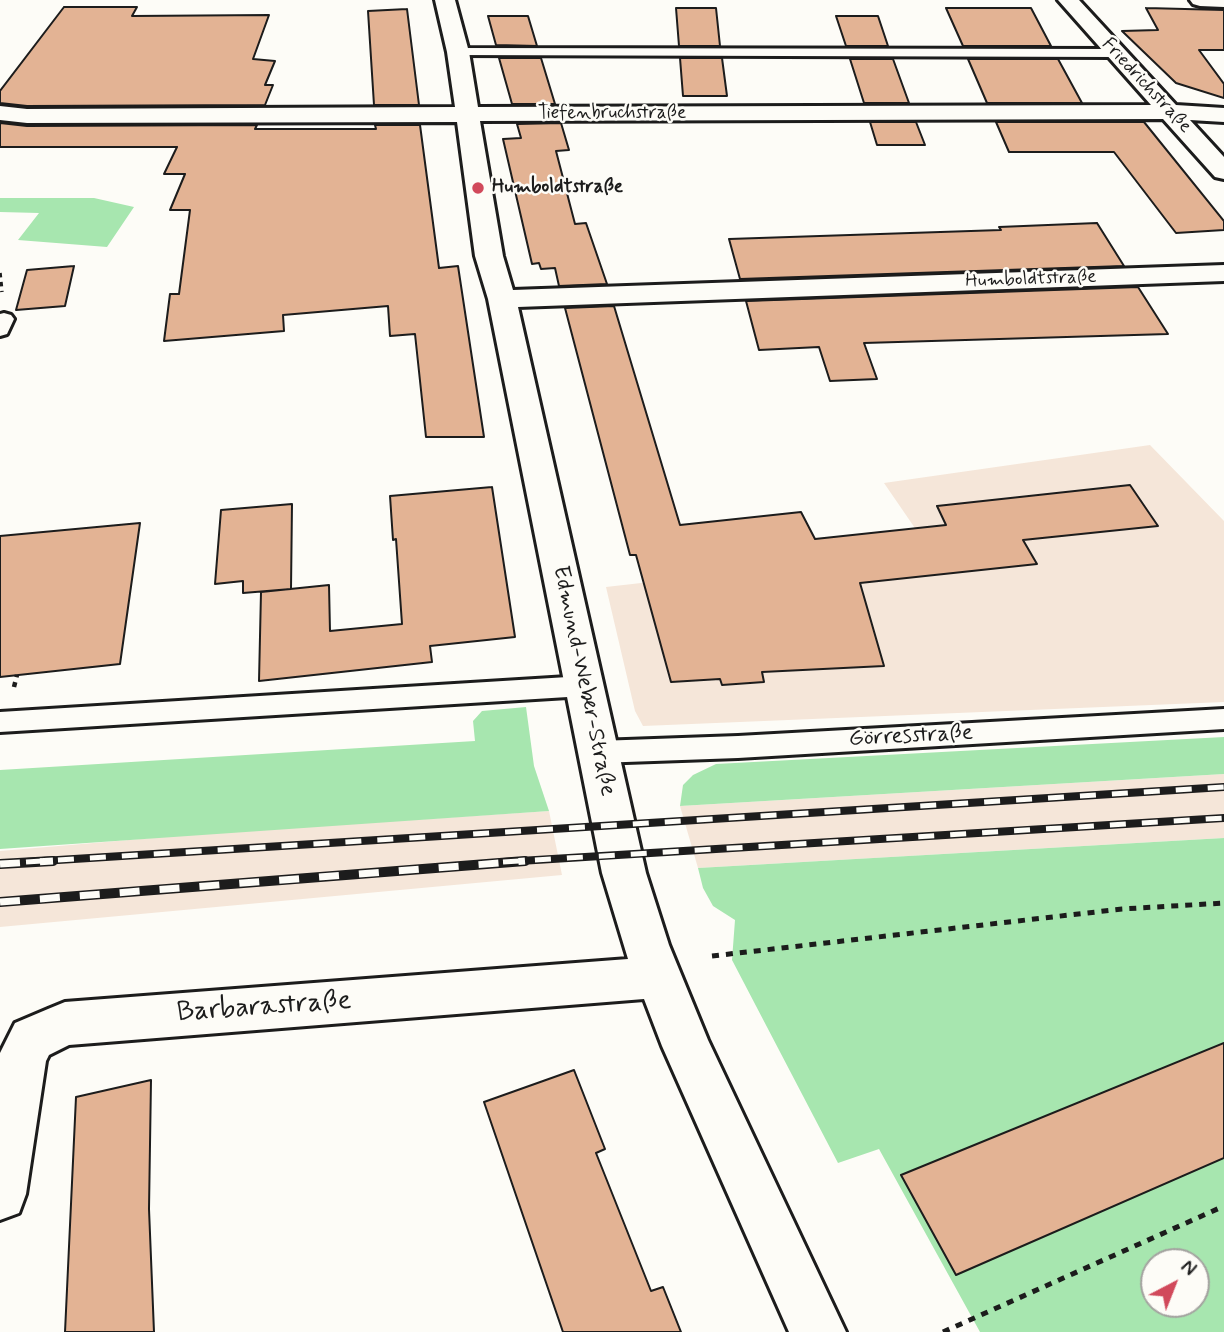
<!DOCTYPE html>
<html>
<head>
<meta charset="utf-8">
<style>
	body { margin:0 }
	#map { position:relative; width:1224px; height:1332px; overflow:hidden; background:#fdfcf7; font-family:Mynerve,sans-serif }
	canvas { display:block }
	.north { position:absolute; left:1140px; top:1248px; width:70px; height:70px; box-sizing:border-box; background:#fdfcf7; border:2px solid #a3a29f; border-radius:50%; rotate:42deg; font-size:19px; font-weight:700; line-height:28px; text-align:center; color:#1c1c1c }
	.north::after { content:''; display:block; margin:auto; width:24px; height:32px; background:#d1495b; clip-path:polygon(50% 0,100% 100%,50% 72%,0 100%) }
</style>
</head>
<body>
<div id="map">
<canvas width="1224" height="1332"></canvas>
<div class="north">N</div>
</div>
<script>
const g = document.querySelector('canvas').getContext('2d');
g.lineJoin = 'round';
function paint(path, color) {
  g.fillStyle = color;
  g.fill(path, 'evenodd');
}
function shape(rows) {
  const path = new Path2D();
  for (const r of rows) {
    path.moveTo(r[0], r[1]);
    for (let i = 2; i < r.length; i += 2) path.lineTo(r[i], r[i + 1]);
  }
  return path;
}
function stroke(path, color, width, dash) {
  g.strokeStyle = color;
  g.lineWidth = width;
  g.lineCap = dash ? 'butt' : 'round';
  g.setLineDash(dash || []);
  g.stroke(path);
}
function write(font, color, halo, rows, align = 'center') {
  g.font = font + ' Mynerve,sans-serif';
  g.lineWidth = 5;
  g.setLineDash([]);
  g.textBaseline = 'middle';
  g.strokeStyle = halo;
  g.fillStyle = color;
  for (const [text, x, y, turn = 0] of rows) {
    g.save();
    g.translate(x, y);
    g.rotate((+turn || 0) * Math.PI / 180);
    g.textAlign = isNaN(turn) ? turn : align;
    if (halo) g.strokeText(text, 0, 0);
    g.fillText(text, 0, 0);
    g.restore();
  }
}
paint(shape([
	[1150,445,1224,521,1224,702,643,726,635,711,606,587,930,550,884,483],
	[1224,774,1224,838,698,868,680,806],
	[549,811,562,875,0,927,0,851,210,833]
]), '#f5e6d9');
paint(shape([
	[0,198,94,198,134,207,107,247,18,240,39,213,0,212],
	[526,707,534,766,549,811,0,849,0,770,475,741,473,721,482,711],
	[1224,737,1224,774,680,806,683,785,693,775,716,764],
	[1224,838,1224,1332,980,1332,879,1149,838,1163,732,960,735,920,713,906,703,888,698,868],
	[1154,1262,1196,1262,1196,1304,1154,1304]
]), '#a7e6af');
const building = shape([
	[64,7,137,7,132,16,269,15,253,59,275,61,265,85,273,85,265,105,27,106,0,103,0,91,64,7],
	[676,8,716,8,720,46,679,46,676,8],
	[946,8,1031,8,1051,46,963,46,946,8],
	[1146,8,1224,10,1224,50,1199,50,1224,84,1224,98,1176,83,1122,31,1158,30,1146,8],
	[407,9,419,105,374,105,368,11,407,9],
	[488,16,528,16,537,46,496,45,488,16],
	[836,16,878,16,888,46,846,46,836,16],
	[499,58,541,58,555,104,512,104,499,58],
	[680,58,722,58,727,96,683,96,680,58],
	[850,59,893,59,909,103,864,103,850,59],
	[968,59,1058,59,1082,103,987,103,968,59],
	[870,122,916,122,925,145,877,145,870,122],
	[996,122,1144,122,1224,221,1224,230,1176,233,1114,152,1009,152,996,122],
	[0,123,27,126,257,125,255,129,376,129,375,125,420,125,439,268,458,266,484,437,426,437,415,334,390,336,388,306,283,315,284,331,164,341,170,294,179,294,190,210,170,210,185,174,164,174,177,147,0,147,0,123],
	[561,123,569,150,556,151,575,224,586,223,607,284,559,286,555,268,541,269,539,263,532,264,503,139,521,138,517,124,561,123],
	[1097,223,1124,266,740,279,729,239,1001,230,999,227,1097,223],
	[74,266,65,306,16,310,27,270,74,266],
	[1138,287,1168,334,864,343,877,379,830,381,819,347,759,350,746,301,1138,287],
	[614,306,680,525,801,512,815,539,946,525,937,506,1130,485,1158,526,1023,540,1037,564,860,583,884,666,762,672,764,682,722,685,720,679,671,682,636,555,630,555,565,308,614,306],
	[492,487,515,637,430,646,432,662,259,681,261,592,329,585,330,631,402,624,396,539,393,540,390,496,492,487],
	[292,504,291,589,243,593,243,581,215,584,221,510,292,504],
	[140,523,120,664,0,677,0,536,140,523],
	[1224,1043,1224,1158,956,1275,901,1175,1224,1043],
	[574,1070,605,1149,596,1153,651,1291,663,1287,681,1332,563,1332,484,1102,574,1070],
	[151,1080,149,1209,154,1332,65,1332,76,1097,151,1080]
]);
paint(building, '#e3b394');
stroke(building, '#1c1c1c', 2);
const lane = shape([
	[458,48,1115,49,1122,53,1115,57,453,55,451,52,453,49,458,48],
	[4,313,11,315,14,319,7,334,0,336,0,314,4,313],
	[584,676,593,679,597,686,593,693,584,696,0,732,0,712,584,676],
	[1224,709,1224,729,738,758,598,763,588,760,584,752,588,744,598,741,738,736,1224,709]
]);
const street = shape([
	[435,0,455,0,469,52,478,107,1151,105,1058,0,1079,0,1176,105,1224,108,1224,122,1190,120,1224,157,1224,179,1215,177,1163,119,480,121,503,256,513,290,1224,265,1224,281,518,307,646,873,669,945,708,1040,846,1332,789,1332,662,1046,644,999,69,1045,49,1055,46,1061,26,1194,19,1213,0,1220,0,1053,15,1023,48,1009,65,1002,628,959,602,873,488,299,475,256,457,122,27,123,0,120,0,106,27,109,455,107,447,52,435,0],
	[1190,0,1224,0,1224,7,1200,6,1193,4,1190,0]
]);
stroke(lane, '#1c1c1c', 6);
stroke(street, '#1c1c1c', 6);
stroke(shape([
	[0,273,2,292]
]), '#1c1c1c', 3.5, [4.5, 4.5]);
stroke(shape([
	[14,687,17,675]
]), '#1c1c1c', 4.5, [5, 5]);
stroke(shape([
	[712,956,1122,909,1224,903],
	[943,1332,1224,1206]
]), '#1c1c1c', 5, [7, 7]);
paint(lane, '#fdfcf7');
paint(street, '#fdfcf7');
const railFar1 = shape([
	[26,862,1224,787],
	[503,862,1224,818]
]);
const rail = shape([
	[0,864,53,861],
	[0,902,525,861]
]);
stroke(railFar1, '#1c1c1c', 8);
stroke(rail, '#1c1c1c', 10);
stroke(railFar1, '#fdfcf7', 5, [16]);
stroke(rail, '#fdfcf7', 7, [20]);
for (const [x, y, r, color] of [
	[478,188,7,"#d1495b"]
]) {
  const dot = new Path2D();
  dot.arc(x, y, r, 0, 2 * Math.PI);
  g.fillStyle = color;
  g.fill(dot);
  stroke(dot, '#fdfcf7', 2.5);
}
write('19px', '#1c1c1c', '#fdfcf7', [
	["Friedrichstraße",1146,86,47],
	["Tiefenbruchstraße",612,114],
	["Humboldtstraße",1031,280,-2]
]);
write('bold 19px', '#1c1c1c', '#fdfcf7', [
	["Humboldtstraße",492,188]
], 'left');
write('23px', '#1c1c1c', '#fdfcf7', [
	["Edmund-Weber-Straße",583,681,78],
	["Görresstraße",911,737,-3]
]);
write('28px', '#1c1c1c', '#fdfcf7', [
	["Barbarastraße",264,1008,-4]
]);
</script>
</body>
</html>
